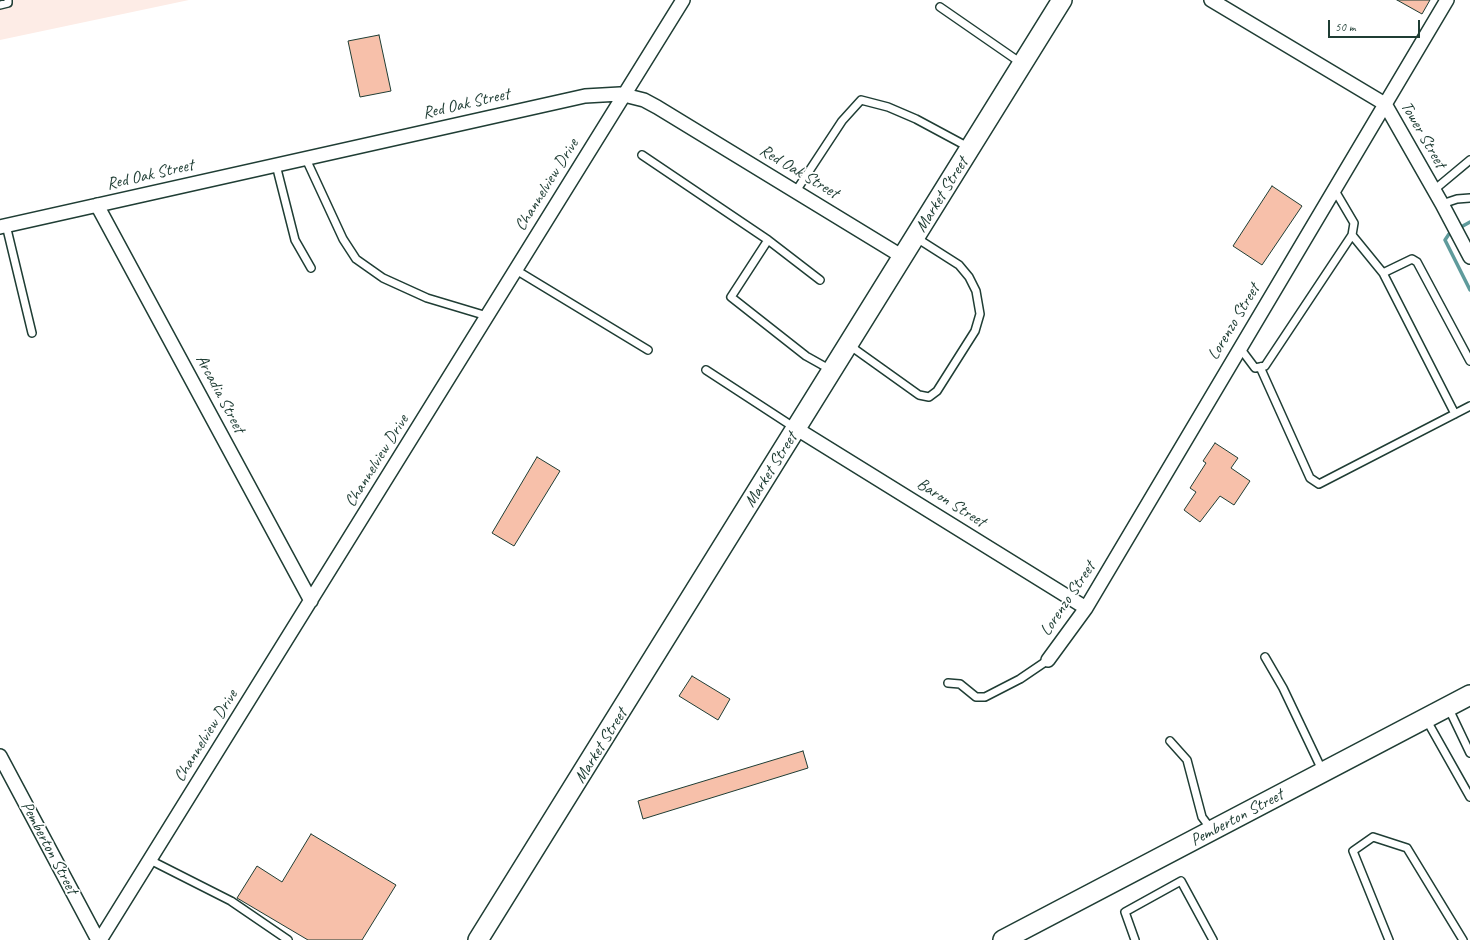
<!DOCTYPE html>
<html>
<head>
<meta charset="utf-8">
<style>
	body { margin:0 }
	#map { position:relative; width:1470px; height:940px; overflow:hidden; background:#fff; font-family:Caveat,sans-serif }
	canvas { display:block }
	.scale { position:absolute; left:1328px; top:20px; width:92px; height:18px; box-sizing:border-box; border:2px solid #1f3d34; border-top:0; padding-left:5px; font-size:12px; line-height:14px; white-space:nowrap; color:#1f3d34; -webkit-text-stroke:3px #fff; paint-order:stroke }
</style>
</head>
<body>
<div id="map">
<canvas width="1470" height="940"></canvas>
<div class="scale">50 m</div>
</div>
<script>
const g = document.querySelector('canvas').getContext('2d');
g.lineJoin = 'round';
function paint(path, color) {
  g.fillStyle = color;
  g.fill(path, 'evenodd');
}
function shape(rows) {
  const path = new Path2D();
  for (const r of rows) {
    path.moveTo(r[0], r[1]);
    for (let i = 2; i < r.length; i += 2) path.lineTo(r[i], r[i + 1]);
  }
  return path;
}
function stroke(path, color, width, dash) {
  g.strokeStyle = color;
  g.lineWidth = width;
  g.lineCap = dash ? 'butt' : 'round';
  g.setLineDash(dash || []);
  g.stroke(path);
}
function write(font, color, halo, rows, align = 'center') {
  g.font = font + ' Caveat,sans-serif';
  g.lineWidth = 3.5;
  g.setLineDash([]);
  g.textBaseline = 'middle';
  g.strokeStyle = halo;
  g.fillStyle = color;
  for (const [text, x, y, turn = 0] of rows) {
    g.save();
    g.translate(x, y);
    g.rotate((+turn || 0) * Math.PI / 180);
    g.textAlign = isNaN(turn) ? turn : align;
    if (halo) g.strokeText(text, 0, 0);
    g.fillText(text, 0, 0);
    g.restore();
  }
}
paint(shape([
	[0,0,189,0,0,40]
]), '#fdece6');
stroke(shape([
	[1461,227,1470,222],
	[1449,234,1445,240,1470,290]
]), '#5f9b9c', 3.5);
const building = shape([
	[1397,0,1430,0,1422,14,1397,0],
	[379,35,391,91,360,97,348,41,379,35],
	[1272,186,1302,206,1262,265,1233,246,1272,186],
	[1215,443,1238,458,1231,468,1250,481,1234,505,1220,496,1200,522,1184,510,1196,492,1190,488,1206,463,1203,461,1215,443],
	[537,457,560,471,514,546,492,533,537,457],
	[692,676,730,699,718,720,679,696,692,676],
	[803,751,808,768,643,819,638,801,803,751],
	[311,834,396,885,362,940,308,940,237,898,257,866,282,882,311,834]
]);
paint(building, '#f7c0aa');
stroke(building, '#1f3d34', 1);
const lane = shape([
	[0,5,8,3,8,0],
	[940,7,1021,63],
	[642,155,768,240],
	[306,159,343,239,356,259,383,278,427,298,487,316],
	[276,165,295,240,311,268],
	[1434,190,1470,160],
	[796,191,842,121,861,100,888,107,916,119,970,148],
	[1442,204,1457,199,1470,198],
	[6,225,32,333],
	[1352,235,1383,273,1412,259,1417,262,1470,361],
	[516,270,648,350],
	[1383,273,1455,414],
	[820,280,768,240,731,297,806,356,831,370],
	[849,345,919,395,929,397,937,391,975,331,980,314,976,291,969,277,959,265,915,237],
	[1240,348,1255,368,1265,366,1352,235,1354,223,1334,189],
	[1260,367,1310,478,1319,484,1470,406],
	[706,370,795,428],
	[1265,657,1283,688,1323,772],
	[948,683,960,684,976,697,985,697,1020,679,1048,660],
	[1448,707,1470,753],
	[1426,719,1470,797],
	[1170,741,1187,760,1202,817,1211,829],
	[150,860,231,901,288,940],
	[1135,940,1125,912,1181,881,1213,940],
	[1389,940,1353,851,1373,837,1407,848,1463,940]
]);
const street = shape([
	[1211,0,1385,104,1442,204,1470,257],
	[97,205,311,601],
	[0,227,585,96,620,94,644,100,657,107,903,257],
	[797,429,1086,608],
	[1048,660,1086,608,1447,0],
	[0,756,98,940],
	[100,940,683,0]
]);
const secondary = shape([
	[478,940,1062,0],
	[1003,940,1470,695]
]);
stroke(lane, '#1f3d34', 10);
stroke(street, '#1f3d34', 16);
stroke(secondary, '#1f3d34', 22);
stroke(lane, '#fff', 7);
stroke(street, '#fff', 13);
stroke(secondary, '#fff', 19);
write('17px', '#1f3d34', '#fff', [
	["Red Oak Street",466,104,-13],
	["Tower Street",1423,135,60],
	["Red Oak Street",799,172,31],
	["Red Oak Street",150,175,-13],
	["Channelview Drive",547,185,-58],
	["Market Street",942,195,-58],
	["Lorenzo Street",1234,322,-59],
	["Arcadia Street",220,394,62],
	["Channelview Drive",377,461,-58],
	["Market Street",771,470,-58],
	["Baron Street",951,503,32],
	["Lorenzo Street",1068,599,-56],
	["Channelview Drive",206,736,-58],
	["Market Street",601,746,-58],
	["Pemberton Street",1237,818,-28],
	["Pemberton Street",49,848,62]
]);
</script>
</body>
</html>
